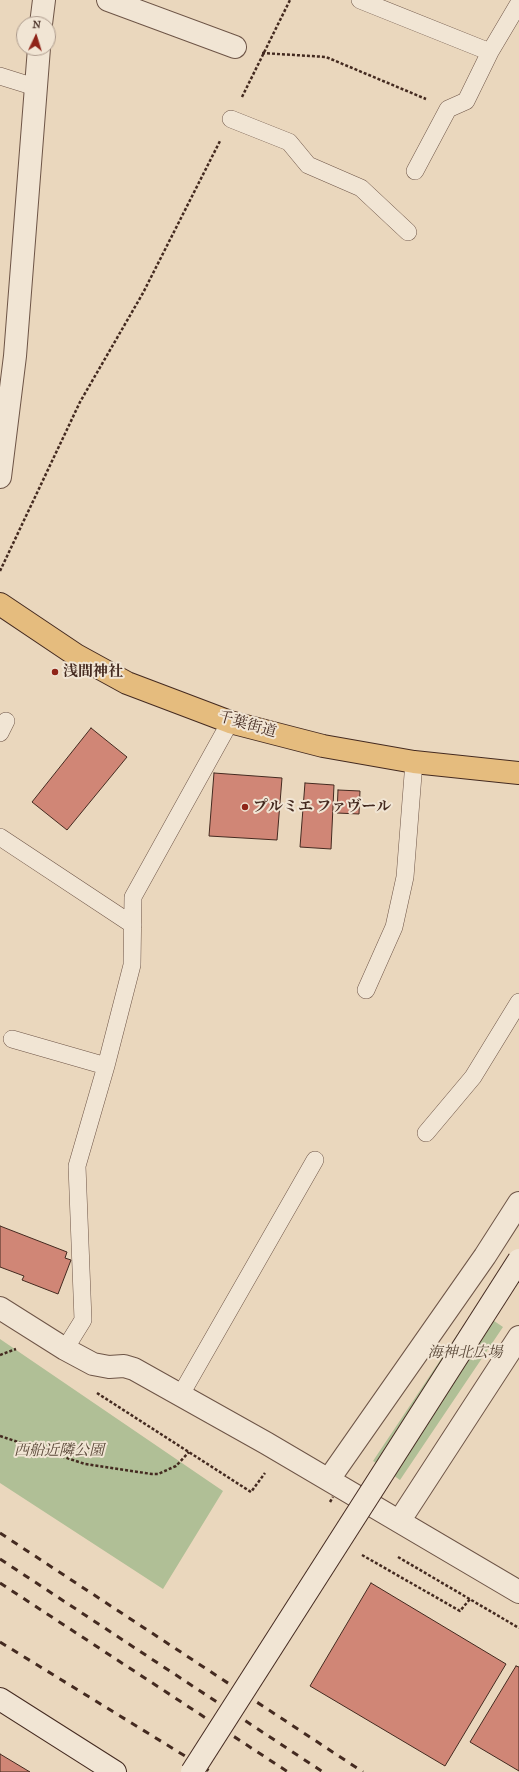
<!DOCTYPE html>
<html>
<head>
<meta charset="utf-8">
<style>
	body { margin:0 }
	#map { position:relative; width:519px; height:1772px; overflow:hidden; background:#ead7bd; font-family:"IM FELL French Canon",serif }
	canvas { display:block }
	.north { position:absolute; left:16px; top:16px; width:40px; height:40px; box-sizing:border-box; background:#f1e5d4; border:1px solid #ac9a8c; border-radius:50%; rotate:4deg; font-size:11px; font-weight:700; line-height:16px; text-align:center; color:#442a20 }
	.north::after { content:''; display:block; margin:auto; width:14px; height:18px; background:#8f2418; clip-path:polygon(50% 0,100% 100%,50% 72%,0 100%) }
</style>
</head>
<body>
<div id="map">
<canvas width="519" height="1772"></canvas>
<div class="north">N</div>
</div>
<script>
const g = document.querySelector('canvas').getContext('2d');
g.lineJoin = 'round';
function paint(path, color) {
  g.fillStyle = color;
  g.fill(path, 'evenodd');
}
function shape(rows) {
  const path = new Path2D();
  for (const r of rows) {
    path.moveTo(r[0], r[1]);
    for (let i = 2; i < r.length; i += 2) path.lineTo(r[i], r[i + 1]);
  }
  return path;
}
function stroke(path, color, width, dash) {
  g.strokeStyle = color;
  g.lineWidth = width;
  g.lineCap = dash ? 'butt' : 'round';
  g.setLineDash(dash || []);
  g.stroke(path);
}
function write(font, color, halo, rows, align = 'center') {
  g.font = font + ' "IM FELL French Canon","Noto Serif JP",serif';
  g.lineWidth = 4;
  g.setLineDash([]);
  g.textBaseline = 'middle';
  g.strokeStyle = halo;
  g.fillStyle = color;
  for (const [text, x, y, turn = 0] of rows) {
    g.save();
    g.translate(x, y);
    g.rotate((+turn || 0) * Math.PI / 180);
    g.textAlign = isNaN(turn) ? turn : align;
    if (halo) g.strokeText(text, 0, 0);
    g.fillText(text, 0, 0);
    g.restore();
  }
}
paint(shape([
	[475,1308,503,1327,400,1480,373,1461],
	[0,1339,223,1491,163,1589,0,1483]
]), '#b0bf96');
const building = shape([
	[91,728,127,757,67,830,32,802,91,728],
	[214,773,282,778,277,840,209,836,214,773],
	[305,783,334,785,331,849,300,847,305,783],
	[338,790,360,791,359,814,337,813,338,790],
	[0,1226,67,1252,65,1258,71,1260,58,1294,22,1280,24,1276,0,1267,0,1226],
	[371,1583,506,1664,445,1766,310,1686,371,1583],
	[516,1666,519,1667,519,1771,470,1742,516,1666],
	[0,1754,30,1772,0,1772,0,1754]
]);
paint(building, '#d08676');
stroke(building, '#442a20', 1);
const lane = shape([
	[360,0,490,52,519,3],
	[0,76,35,87],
	[231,119,289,142,308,165,361,188,408,232],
	[415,171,448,109,466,101,490,52],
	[0,733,6,721],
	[0,837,133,925],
	[366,990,394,927,405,877,414,762],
	[12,1039,106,1066],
	[426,1133,473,1077,519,1002],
	[65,1349,83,1320,77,1166,106,1066,132,965,133,897,230,722],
	[180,1396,315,1160]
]);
const street = shape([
	[108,0,235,47],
	[41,24,44,0],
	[0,477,15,356,39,48],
	[0,1308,65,1349,93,1364,109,1367,124,1366,134,1369,266,1443,519,1592],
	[329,1479,485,1256,519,1203],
	[400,1520,519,1337]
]);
const secondary = shape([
	[0,1699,115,1772]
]);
const highway = shape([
	[0,604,76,655,127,683,230,722,323,746,414,762,519,773]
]);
stroke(lane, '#6e5547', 18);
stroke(street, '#6e5547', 24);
stroke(secondary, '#442a20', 24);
stroke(highway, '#442a20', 24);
stroke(shape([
	[262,53,326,57,426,99],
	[242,97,290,0],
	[0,571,80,402,143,293,220,141],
	[0,1355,16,1349],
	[97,1393,251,1492,265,1473],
	[0,1436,85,1464,152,1474,158,1474,176,1466,189,1452],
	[362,1555,460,1611,470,1599],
	[398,1557,519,1628]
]), '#442a20', 2.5, [3, 2]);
stroke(lane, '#f1e5d4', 17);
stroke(street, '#f1e5d4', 22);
stroke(secondary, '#f1e5d4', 22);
stroke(highway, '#e5bc7e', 22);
stroke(shape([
	[0,1533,363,1772],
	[0,1559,323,1772],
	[0,1583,288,1772],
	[0,1642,211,1772]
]), '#442a20', 3, [7, 7]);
const secondaryBridge = shape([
	[192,1772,519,1260]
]);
stroke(secondaryBridge, '#442a20', 24, []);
stroke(shape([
	[330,1502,333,1497]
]), '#442a20', 2.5, [3, 2]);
stroke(secondaryBridge, '#f1e5d4', 22);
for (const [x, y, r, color] of [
	[55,672,4,"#8f2418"],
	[245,807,4,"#8f2418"]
]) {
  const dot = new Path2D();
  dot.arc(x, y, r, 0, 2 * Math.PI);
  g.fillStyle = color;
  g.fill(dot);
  stroke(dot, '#f1e5d4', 1.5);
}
write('bold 15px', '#442a20', '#f1e5d4', [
	["浅間神社",63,672],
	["プルミエ ファヴール",253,807]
], 'left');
write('15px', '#442a20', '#f1e5d4', [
	["千葉街道",247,725,16]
]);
write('italic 15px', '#5a4838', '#f1e5d4', [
	["海神北広場",465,1353],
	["西船近隣公園",59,1451]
]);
</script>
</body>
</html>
